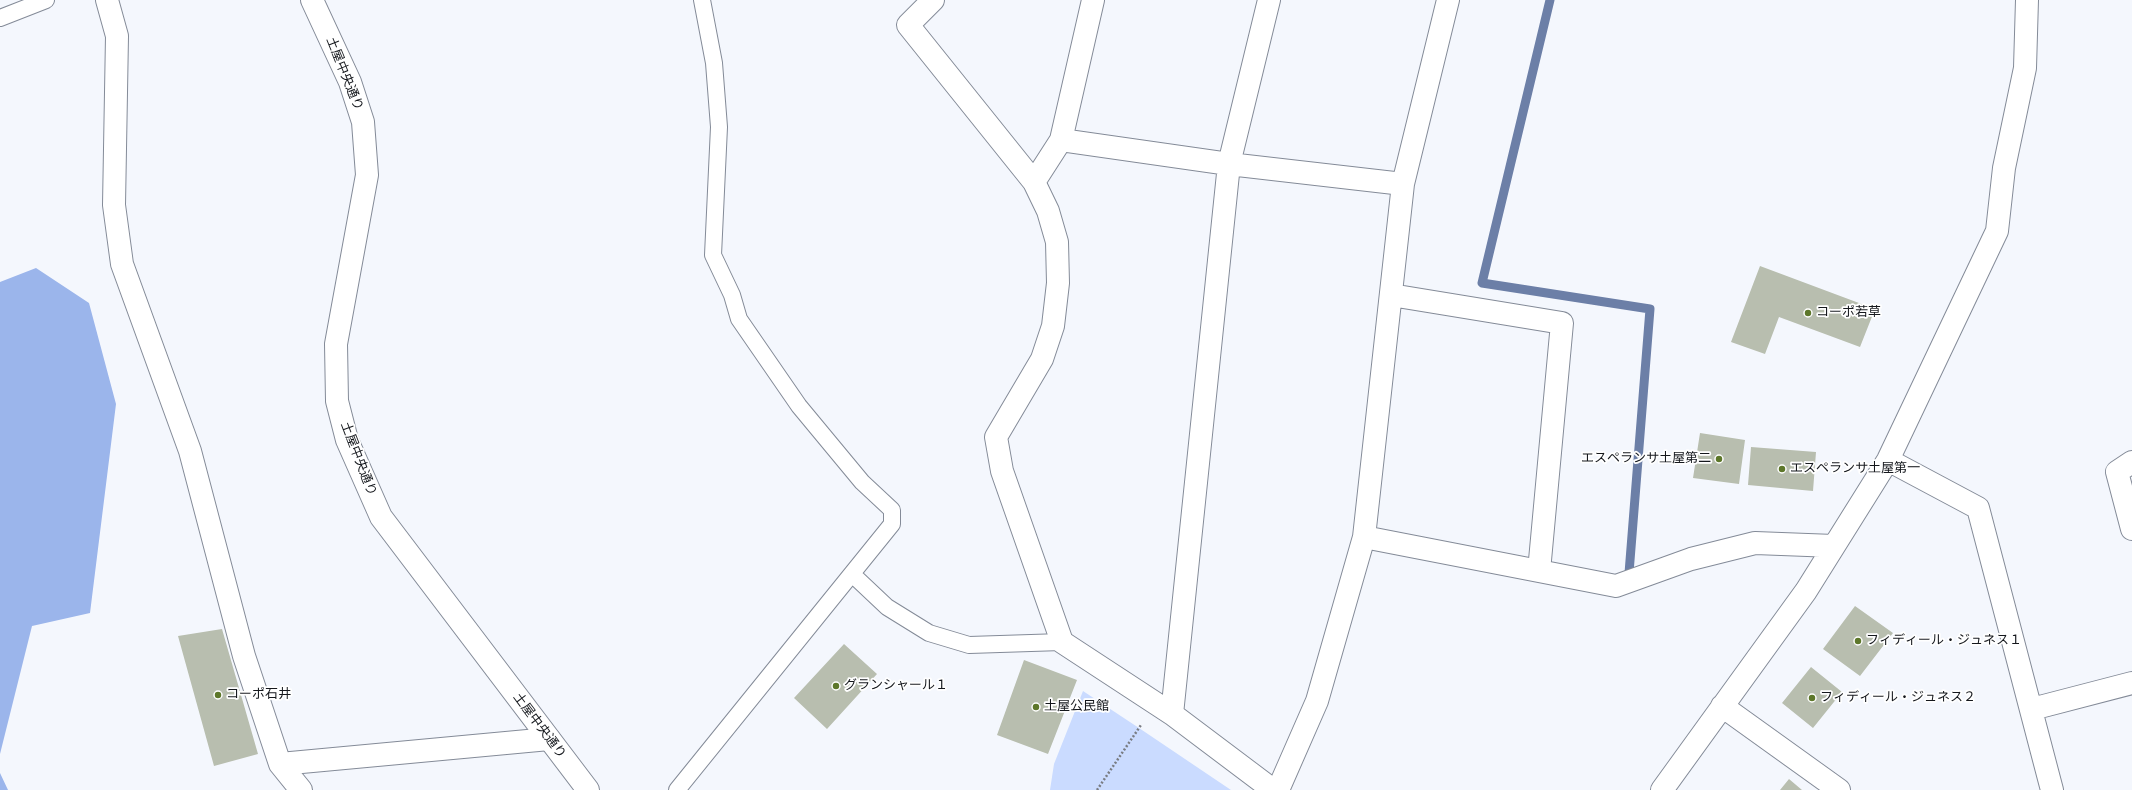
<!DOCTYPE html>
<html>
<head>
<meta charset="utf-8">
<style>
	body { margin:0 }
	canvas { display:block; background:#f4f7fd }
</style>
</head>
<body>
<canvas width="2132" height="790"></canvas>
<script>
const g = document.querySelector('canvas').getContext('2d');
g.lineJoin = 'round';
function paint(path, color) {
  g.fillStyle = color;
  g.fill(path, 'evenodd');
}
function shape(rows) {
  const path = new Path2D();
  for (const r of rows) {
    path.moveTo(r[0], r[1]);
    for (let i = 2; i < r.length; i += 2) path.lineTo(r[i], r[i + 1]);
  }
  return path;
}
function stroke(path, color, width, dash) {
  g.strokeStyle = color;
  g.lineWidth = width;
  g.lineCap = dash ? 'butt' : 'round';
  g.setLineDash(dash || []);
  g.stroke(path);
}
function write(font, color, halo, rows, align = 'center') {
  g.font = font + ' "Sofia Sans Condensed","Noto Sans JP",sans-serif';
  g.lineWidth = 3.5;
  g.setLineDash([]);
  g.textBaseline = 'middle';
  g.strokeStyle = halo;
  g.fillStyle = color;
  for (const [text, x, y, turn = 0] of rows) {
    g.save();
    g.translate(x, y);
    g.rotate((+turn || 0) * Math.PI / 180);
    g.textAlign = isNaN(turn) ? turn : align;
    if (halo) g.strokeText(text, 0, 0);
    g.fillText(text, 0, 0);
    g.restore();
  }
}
paint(shape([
	[1083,691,1139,728,1231,790,1050,790,1054,764]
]), '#cadbff');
paint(shape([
	[36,268,89,303,116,404,90,613,32,626,0,754,0,282],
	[0,773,8,790,0,790]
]), '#9bb5eb');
stroke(shape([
	[1550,0,1482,283,1650,309,1629,573]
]), '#6c7fa7', 9);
paint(shape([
	[1760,266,1875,309,1860,347,1779,317,1765,354,1731,342],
	[1700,433,1745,440,1739,484,1693,478],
	[1751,447,1816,452,1813,491,1748,485],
	[1855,606,1893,633,1860,676,1823,649],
	[222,629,258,754,214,766,178,636],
	[844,644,877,674,827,729,794,698],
	[1024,660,1077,680,1048,754,997,735],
	[1811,667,1842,692,1813,728,1782,703],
	[1789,779,1802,790,1780,790]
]), '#b8beaf');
const service = shape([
	[0,18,46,0],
	[852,574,887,607,929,633,969,645,1062,642],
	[677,790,892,524,892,510,862,482,799,406,739,319,732,295,713,255,719,127,714,63,702,0]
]);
const minor = shape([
	[107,0,117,36,114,205,122,264,190,451,244,656,280,764,301,790],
	[933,0,908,25,1034,182,1048,211,1057,242,1058,283,1053,326,1042,359,996,437,1002,471,1062,642,1172,714,1273,790],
	[1061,140,1229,164,1403,184],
	[1034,182,1061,140,1093,0],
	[1391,295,1562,323,1539,571],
	[1888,460,1978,508,2052,790],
	[2132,462,2117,472,2132,529],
	[1364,537,1616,586,1691,559,1755,543,1834,546],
	[1722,706,1839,790],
	[2032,709,2132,683],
	[1172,714,1229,164,1269,0],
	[280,764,549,739],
	[1278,790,1317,701,1364,537,1403,184,1448,0],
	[1662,790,1806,591,1888,460,1997,231,2004,168,2025,68,2027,0]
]);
const primary = shape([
	[312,0,350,82,363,122,367,175,336,344,337,401,347,440,381,517,588,790]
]);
stroke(service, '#848b98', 18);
stroke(minor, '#848b98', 24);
stroke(primary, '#848b98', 24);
stroke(shape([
	[1097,790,1141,725]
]), '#797c82', 2.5, [2, 2]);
stroke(service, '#fff', 16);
stroke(minor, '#fff', 22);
stroke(primary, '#fff', 22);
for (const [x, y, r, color] of [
	[1808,313,4,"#5d772a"],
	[1719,459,4,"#5d772a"],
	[1782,469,4,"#5d772a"],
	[1858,641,4,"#5d772a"],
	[836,686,4,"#5d772a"],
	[218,695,4,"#5d772a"],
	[1812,698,4,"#5d772a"],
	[1036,707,4,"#5d772a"]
]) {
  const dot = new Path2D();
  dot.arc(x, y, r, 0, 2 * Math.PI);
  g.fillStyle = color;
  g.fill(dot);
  stroke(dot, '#fff', 1.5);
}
write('13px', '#14171c', '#fff', [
	["土屋中央通り",344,74,68],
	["土屋中央通り",358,459,69],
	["土屋中央通り",539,726,53]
]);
write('13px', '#14171c', '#fff', [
	["コーポ若草",1816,313],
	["エスペランサ土屋第二",1711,459,"right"],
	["エスペランサ土屋第一",1790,469],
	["フィディール・ジュネス１",1866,641],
	["グランシャール１",844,686],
	["コーポ石井",226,695],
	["フィディール・ジュネス２",1820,698],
	["土屋公民館",1044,707]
], 'left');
</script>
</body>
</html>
